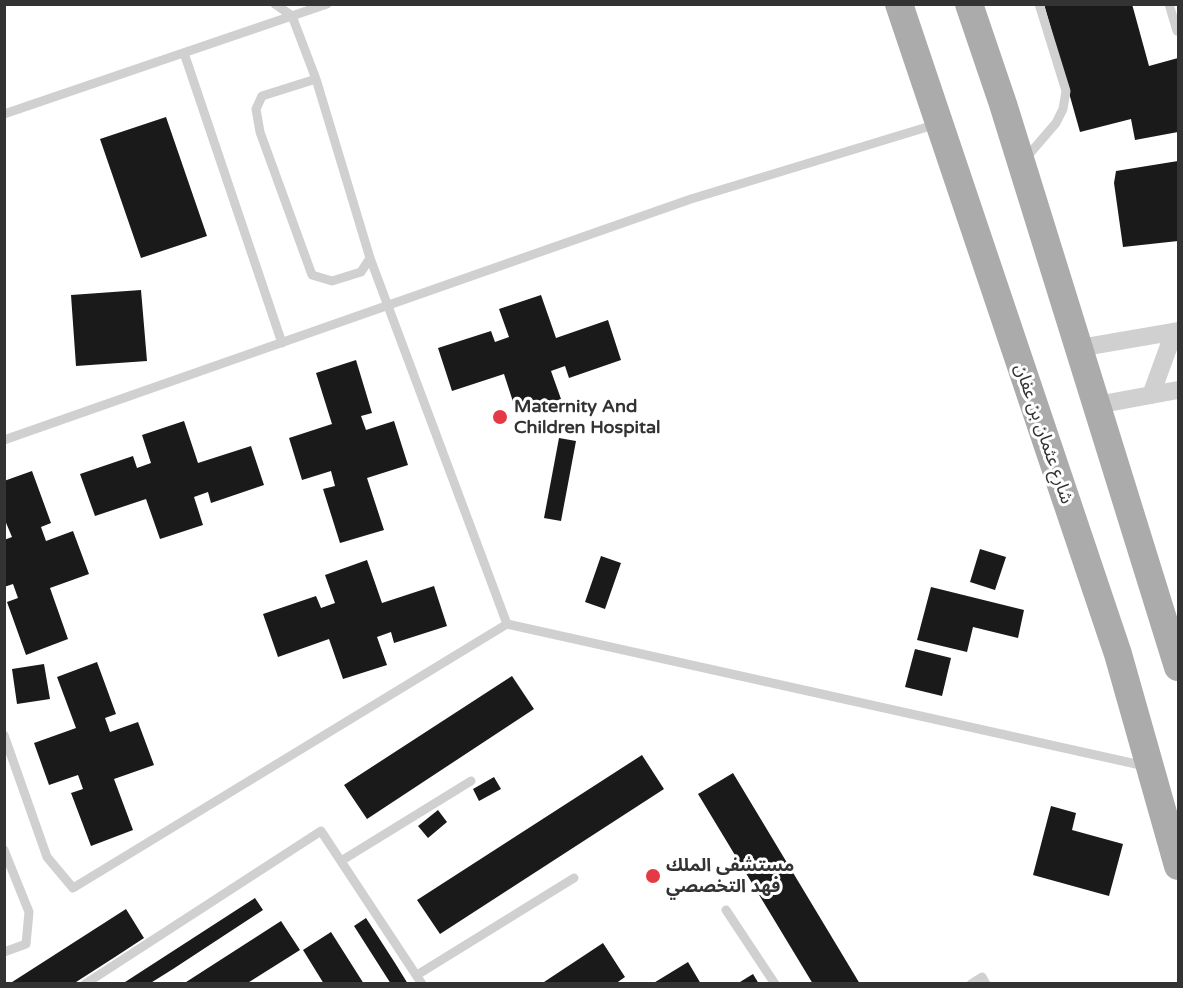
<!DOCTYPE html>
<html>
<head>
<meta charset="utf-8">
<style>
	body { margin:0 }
	#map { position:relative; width:1183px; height:988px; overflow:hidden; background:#fff; font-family:"Varela Round",sans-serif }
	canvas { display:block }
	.frame { position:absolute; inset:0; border:6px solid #333; pointer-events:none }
</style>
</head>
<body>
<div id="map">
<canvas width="1183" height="988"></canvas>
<div class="frame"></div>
</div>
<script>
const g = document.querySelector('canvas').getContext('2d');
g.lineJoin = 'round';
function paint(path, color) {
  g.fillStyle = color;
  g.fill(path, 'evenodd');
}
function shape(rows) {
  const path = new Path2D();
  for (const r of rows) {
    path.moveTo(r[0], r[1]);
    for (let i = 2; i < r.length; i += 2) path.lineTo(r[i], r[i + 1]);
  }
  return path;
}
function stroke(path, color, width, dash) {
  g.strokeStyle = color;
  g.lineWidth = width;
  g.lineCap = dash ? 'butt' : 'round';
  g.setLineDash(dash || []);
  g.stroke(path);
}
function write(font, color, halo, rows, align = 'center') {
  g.font = font + ' "Varela Round","Noto Sans Arabic",sans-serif';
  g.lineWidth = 6;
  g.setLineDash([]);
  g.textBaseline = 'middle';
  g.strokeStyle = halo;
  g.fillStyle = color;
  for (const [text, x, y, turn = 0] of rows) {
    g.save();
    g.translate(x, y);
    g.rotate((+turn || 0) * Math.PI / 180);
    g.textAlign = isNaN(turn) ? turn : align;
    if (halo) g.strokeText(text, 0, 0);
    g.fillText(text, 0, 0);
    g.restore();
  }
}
paint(shape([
	[1044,4,1132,4,1149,66,1178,58,1178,132,1135,140,1131,119,1080,132],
	[166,117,207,236,141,258,100,139],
	[1178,161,1178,241,1123,247,1114,183,1116,171],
	[141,290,147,361,76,366,71,295],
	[541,295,556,338,608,320,621,360,569,378,565,366,551,371,561,399,517,414,504,374,452,391,438,348,491,331,495,342,509,337,499,309],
	[356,360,372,413,361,416,366,430,394,421,408,465,367,478,384,530,340,543,323,489,335,486,331,471,302,480,289,438,332,424,316,373],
	[184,421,198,463,251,446,264,485,211,503,208,492,194,497,203,525,160,539,146,499,95,516,80,474,133,456,137,468,151,463,142,435],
	[559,438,576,441,561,521,544,518],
	[32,471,51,523,41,527,46,541,73,531,89,574,50,588,68,639,26,655,7,602,18,598,13,584,4,587,4,540,12,537,4,518,4,481],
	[980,549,1006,557,995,590,970,582],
	[601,556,621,563,605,609,585,602],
	[367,560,382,603,434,586,447,626,394,643,391,632,377,637,387,665,343,679,329,639,278,657,263,614,316,596,321,608,335,603,325,575],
	[931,587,1024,610,1018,638,973,627,967,652,917,640],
	[915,649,951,658,942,696,905,687],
	[97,662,116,714,105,718,110,732,138,722,154,765,114,779,133,830,91,846,71,793,83,789,78,775,49,785,34,743,76,728,57,677],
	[44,664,50,699,17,704,12,669],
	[512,676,534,709,367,819,344,785],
	[642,755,664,789,440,934,417,900],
	[733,773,860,984,813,984,698,794],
	[494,777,501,789,479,801,473,789],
	[1051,806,1076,813,1072,830,1123,844,1109,896,1033,875],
	[438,810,447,822,428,838,418,826],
	[255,898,263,910,173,969,149,984,122,984],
	[126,909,144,938,115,957,73,984,9,984],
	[366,918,395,963,408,984,391,984,354,926],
	[281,921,300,950,246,984,183,984],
	[331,932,364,984,324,984,303,950],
	[603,943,625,977,615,984,541,984],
	[688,962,701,984,652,984],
	[753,974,759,984,741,984,740,982]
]), '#1a1a1a');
stroke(shape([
	[275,4,292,16,316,79,370,258,361,272,332,281,312,275,260,132,256,109,262,96,316,79],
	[1169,4,1177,31],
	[184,53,282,343],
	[4,114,327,4],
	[1025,159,1056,123,1063,109,1066,91,1039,4],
	[370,258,507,624],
	[4,440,691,199,937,124],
	[4,735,47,857,73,888,507,624,1145,766],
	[4,850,29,912,26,944,4,952],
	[341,861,471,781],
	[726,910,775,984],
	[417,975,574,878],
	[85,984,321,831,422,984],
	[971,984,982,977,986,984]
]), '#d0d0d0', 9);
stroke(shape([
	[1079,348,1178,331],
	[1151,395,1174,332],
	[1097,405,1178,390]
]), '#d0d0d0', 18);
stroke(shape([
	[899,4,1118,654,1178,866],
	[969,4,1003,104,1178,667]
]), '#ababab', 28);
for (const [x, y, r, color] of [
	[500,417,8,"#e63946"],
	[653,876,8,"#e63946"]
]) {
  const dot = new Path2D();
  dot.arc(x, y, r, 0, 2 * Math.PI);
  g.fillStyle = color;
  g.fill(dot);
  stroke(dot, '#fff', 2);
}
write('bold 18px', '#333', '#fff', [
	["Maternity And",514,407],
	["Children Hospital",514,428],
	["مستشفى الملك",666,866],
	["فهد التخصصي",666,887]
], 'left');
write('18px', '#333', '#fff', [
	["شارع عثمان بن عفان",1043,434,71]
]);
</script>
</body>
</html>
